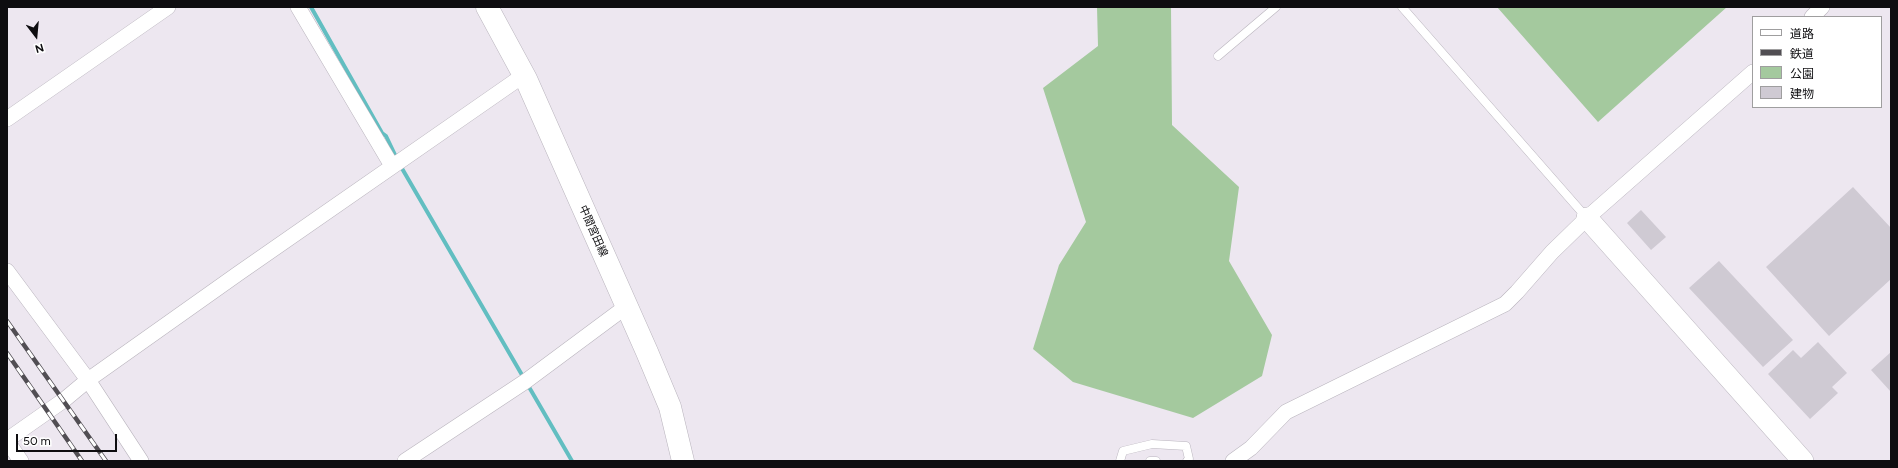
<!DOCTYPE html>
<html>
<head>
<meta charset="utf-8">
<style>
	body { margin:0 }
	#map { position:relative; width:1898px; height:468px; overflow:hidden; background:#ede7f0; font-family:Figtree,"Noto Sans JP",sans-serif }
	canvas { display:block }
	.frame { position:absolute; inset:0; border:8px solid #0e0d10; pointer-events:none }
	.legend { position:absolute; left:1752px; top:16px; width:130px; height:92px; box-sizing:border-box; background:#fff; border:1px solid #9f9e9f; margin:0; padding:5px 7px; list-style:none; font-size:12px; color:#0e0d10 }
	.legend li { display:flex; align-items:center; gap:8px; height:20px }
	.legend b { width:20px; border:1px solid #9f9e9f }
	.north { position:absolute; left:16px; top:16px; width:40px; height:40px; -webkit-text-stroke:3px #fff; paint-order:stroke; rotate:164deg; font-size:11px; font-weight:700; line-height:16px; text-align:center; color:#0e0d10 }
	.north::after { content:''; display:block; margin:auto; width:14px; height:18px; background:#0e0d10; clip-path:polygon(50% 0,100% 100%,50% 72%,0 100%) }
	.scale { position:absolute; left:16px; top:434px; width:101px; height:18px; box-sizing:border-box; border:2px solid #0e0d10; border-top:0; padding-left:5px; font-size:12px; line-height:14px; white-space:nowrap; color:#0e0d10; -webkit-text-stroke:3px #fff; paint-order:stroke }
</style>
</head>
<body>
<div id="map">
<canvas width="1898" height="468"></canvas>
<div class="frame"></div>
<ul class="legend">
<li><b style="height:5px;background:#fff"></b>道路</li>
<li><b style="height:5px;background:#514e53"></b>鉄道</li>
<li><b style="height:11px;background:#a4c99e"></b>公園</li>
<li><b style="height:11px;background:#cfcad3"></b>建物</li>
</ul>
<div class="north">N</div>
<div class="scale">50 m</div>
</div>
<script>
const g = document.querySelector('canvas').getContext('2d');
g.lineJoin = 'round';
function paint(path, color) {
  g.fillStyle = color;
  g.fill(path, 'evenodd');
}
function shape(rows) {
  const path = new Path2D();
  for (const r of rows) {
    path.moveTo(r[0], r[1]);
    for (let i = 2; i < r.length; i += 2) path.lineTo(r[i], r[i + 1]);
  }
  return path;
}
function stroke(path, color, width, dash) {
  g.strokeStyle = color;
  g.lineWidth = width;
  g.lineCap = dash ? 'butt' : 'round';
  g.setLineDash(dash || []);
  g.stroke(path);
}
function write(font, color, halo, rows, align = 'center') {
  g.font = font + ' Figtree,"Noto Sans JP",sans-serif';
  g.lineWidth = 4;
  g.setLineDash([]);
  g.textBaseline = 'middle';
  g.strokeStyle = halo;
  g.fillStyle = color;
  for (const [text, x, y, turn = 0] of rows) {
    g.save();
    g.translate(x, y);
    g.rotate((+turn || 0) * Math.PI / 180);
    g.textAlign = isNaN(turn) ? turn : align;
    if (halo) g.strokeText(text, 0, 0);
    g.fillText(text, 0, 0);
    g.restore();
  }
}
paint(shape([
	[1097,7,1171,7,1172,125,1239,187,1229,261,1272,335,1262,376,1193,418,1073,382,1033,349,1059,265,1086,222,1043,88,1098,46],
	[1497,7,1727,7,1598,122]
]), '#a4c99e');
stroke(shape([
	[311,7,382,133,386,136,397,159],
	[400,165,572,461]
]), '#62bec1', 4);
paint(shape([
	[1853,187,1891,228,1891,279,1829,336,1766,267],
	[1641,210,1666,237,1651,250,1627,223],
	[1719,261,1793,340,1763,367,1689,288],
	[1818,342,1847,373,1832,387,1838,393,1810,419,1768,374,1793,350,1801,358],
	[1891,352,1891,392,1871,370]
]), '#cfcad3');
const lane = shape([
	[1402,7,1586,217],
	[1218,56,1276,7],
	[1120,461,1123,451,1152,444,1186,446,1189,459,1187,461],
	[1150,461,1156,461]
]);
const street = shape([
	[298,7,392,166],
	[1812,17,1822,7],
	[7,119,168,7],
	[7,271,88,380,141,461],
	[7,440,64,400,88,380,239,273,524,75],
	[7,441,21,461],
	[405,461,526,381,627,306],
	[1233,461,1251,448,1286,412,1505,304,1517,292,1552,252,1587,218,1753,72]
]);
const secondary = shape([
	[1587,218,1803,461]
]);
const primary = shape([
	[487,7,526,79,647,352,670,407,683,461]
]);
stroke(lane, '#b9b4bd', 9);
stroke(street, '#b9b4bd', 16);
stroke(secondary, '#b9b4bd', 22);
stroke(primary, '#b9b4bd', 23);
stroke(lane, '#fff', 8);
stroke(street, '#fff', 15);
stroke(secondary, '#fff', 21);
stroke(primary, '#fff', 22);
const rail = shape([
	[7,321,106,461],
	[7,353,82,461]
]);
stroke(rail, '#514e53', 4.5);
stroke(rail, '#fff', 3, [9]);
write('11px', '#0e0d10', '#fff', [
	["中間宮田線",593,231,66]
]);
</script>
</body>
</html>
